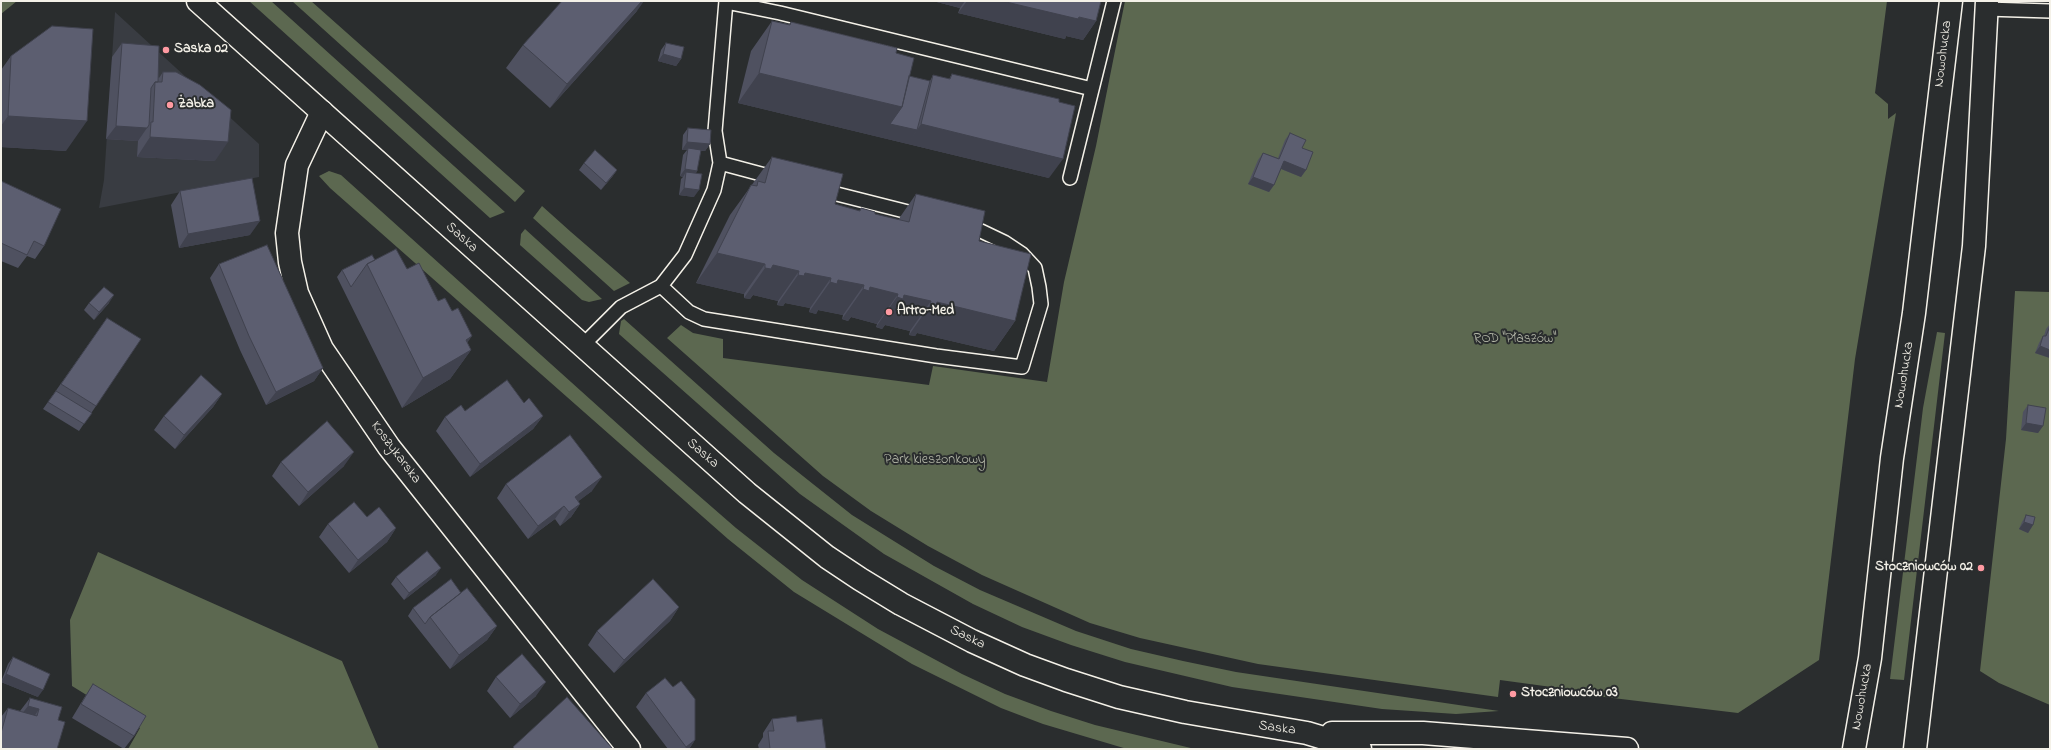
<!DOCTYPE html>
<html>
<head>
<meta charset="utf-8">
<style>
	body { margin:0 }
	#map { position:relative; width:2051px; height:750px; overflow:hidden; background:#2a2d2e; font-family:"Indie Flower",sans-serif }
	canvas { display:block }
	.frame { position:absolute; inset:0; border:2px solid #f4f1e8; pointer-events:none }
</style>
</head>
<body>
<div id="map">
<canvas width="2051" height="750"></canvas>
<div class="frame"></div>
</div>
<script>
const g = document.querySelector('canvas').getContext('2d');
g.lineJoin = 'round';
function paint(path, color) {
  g.fillStyle = color;
  g.fill(path, 'evenodd');
}
function shape(rows) {
  const path = new Path2D();
  for (const r of rows) {
    path.moveTo(r[0], r[1]);
    for (let i = 2; i < r.length; i += 2) path.lineTo(r[i], r[i + 1]);
  }
  return path;
}
function stroke(path, color, width, dash) {
  g.strokeStyle = color;
  g.lineWidth = width;
  g.lineCap = dash ? 'butt' : 'round';
  g.setLineDash(dash || []);
  g.stroke(path);
}
function write(font, color, halo, rows, align = 'center') {
  g.font = font + ' "Indie Flower",sans-serif';
  g.lineWidth = 4;
  g.setLineDash([]);
  g.textBaseline = 'middle';
  g.strokeStyle = halo;
  g.fillStyle = color;
  for (const [text, x, y, turn = 0] of rows) {
    g.save();
    g.translate(x, y);
    g.rotate((+turn || 0) * Math.PI / 180);
    g.textAlign = isNaN(turn) ? turn : align;
    if (halo) g.strokeText(text, 0, 0);
    g.fillText(text, 0, 0);
    g.restore();
  }
}
paint(shape([
	[115,12,259,144,259,177,99,208,104,180]
]), '#393c42');
paint(shape([
	[1,1,17,1,1,14],
	[249,1,271,1,505,212,490,218],
	[292,1,311,1,525,191,515,202],
	[1125,1,1887,1,1875,93,1888,104,1888,119,1896,113,1855,359,1819,660,1738,713,1596,696,1581,691,1500,680,1498,697,1258,664,1140,638,1090,623,982,575,928,546,871,511,823,476,667,338,681,325,693,333,723,339,723,358,929,385,933,366,1047,382,1064,282,1096,146],
	[329,171,341,175,651,454,736,528,802,580,878,629,962,674,1005,694,1051,711,1095,725,1195,749,1127,749,1043,724,1001,708,912,664,794,592,728,539,330,188,319,176],
	[542,206,571,232,630,283,614,291,533,218],
	[525,229,602,299,589,302,582,300,520,245,521,234],
	[2015,291,2050,292,2050,705,1999,683,1980,671,2006,439],
	[624,319,774,453,852,515,934,566,980,590,1076,631,1131,649,1183,661,1236,672,1499,711,1456,714,1382,709,1232,687,1125,662,1071,645,1022,627,973,604,884,554,800,494,619,334,621,321],
	[1937,332,1945,333,1904,680,1890,679,1923,408],
	[98,552,342,661,379,749,128,749,140,728,72,686,70,620]
]), '#5c6850');
const lane = shape([
	[726,2,780,13,1092,89],
	[1986,9,2050,11],
	[720,163,776,178],
	[1070,178,1114,1],
	[821,190,920,215],
	[661,286,689,312,704,319,936,356,1022,367,1041,304,1039,287,1035,268,1022,254,1004,242,981,231,964,227],
	[582,346,621,307,661,286,685,255,714,190,720,163,715,131,726,1]
]);
const street = shape([
	[322,112,297,165,287,233,290,262,297,293,322,349,389,447,629,749]
]);
const secondary = shape([
	[198,1,747,493,827,557,860,579,901,604,972,641,1025,665,1066,680,1119,697,1185,712,1307,733,1360,749],
	[1332,733,1423,733,1627,749],
	[1854,749,1870,658,1892,458,1914,313,1951,1],
	[1915,749,1974,246,1987,1]
]);
stroke(lane, '#f4f1e8', 16);
stroke(street, '#f4f1e8', 25);
stroke(secondary, '#f4f1e8', 25);
stroke(lane, '#2a2d2e', 13);
stroke(street, '#2a2d2e', 22);
stroke(secondary, '#2a2d2e', 22);
paint(shape([
	[933,1,1101,1,1096,21,1083,40,1066,36,1065,39,958,13,960,8],
	[637,11,550,108,506,68,523,45],
	[772,21,789,24,791,22,896,53,909,76,930,81,933,75,949,79,952,74,1049,178,738,103,751,51],
	[122,43,159,78,163,72,215,161,137,157,138,141,106,139,112,57],
	[666,43,681,59,676,66,658,61,661,50],
	[11,56,66,151,1,147,1,70],
	[688,128,710,144,705,151,700,151,697,171,696,173,694,197,679,195,681,179,683,177,680,176,683,155,687,150,682,150,683,135],
	[1290,133,1302,148,1306,170,1301,177,1281,169,1274,185,1269,192,1248,184,1258,160,1263,153,1278,158,1285,140],
	[772,157,835,204,859,211,861,208,875,214,898,220,916,194,979,241,1015,321,994,351,917,333,915,336,909,335,910,331,885,325,882,329,876,327,877,324,851,317,848,321,842,319,843,315,818,310,816,314,809,312,810,308,785,303,783,306,777,305,778,301,753,295,750,299,744,298,744,294,696,283,730,215],
	[584,163,617,170,612,177,601,190,579,170],
	[1,181,44,246,35,259,27,256,18,268,1,261],
	[180,191,250,235,179,248,171,205],
	[375,260,407,269,438,301,452,311,471,350,450,379,402,408,337,277,342,270],
	[219,264,323,368,314,381,266,405,240,350,210,278],
	[89,303,109,303,94,320,84,310],
	[107,318,96,406,79,431,43,409],
	[2050,324,2050,358,2035,353,2039,343,2043,336,2044,336,2046,329],
	[222,394,213,407,175,449,154,430,164,416],
	[2028,405,2043,426,2038,433,2021,430,2023,412],
	[465,411,543,416,533,429,470,477,436,431,445,417],
	[281,462,344,466,299,506,272,476],
	[506,484,592,491,578,501,580,504,571,517,560,526,555,519,528,539,497,498],
	[2026,515,2033,525,2028,533,2019,529,2022,522],
	[367,517,396,528,387,542,349,573,319,537,328,524],
	[436,575,404,600,391,584,396,577],
	[461,593,497,626,487,640,450,669,408,616,413,608],
	[679,607,670,621,614,673,588,645,597,631],
	[13,657,38,697,1,682,8,664],
	[496,677,536,696,510,718,487,691],
	[93,684,134,736,124,749,72,718,84,698],
	[646,693,695,740,689,749,668,749,636,707],
	[30,698,58,720,1,749,1,717,8,708,20,711],
	[772,719,797,722,826,749,759,749,758,745,763,737,763,733]
]), '#4f5160');
paint(shape([
	[642,1,644,1,637,11,550,108,567,84],
	[933,1,965,1,960,8],
	[967,1,1002,1,1096,21,1083,40,1066,36,1065,39,958,13],
	[663,54,681,59,676,66,658,61],
	[759,73,902,107,917,130,908,144,738,103],
	[8,116,87,121,66,151,1,147,1,126],
	[921,124,1063,159,1049,178,908,144],
	[116,126,147,128,138,141,106,139],
	[150,137,228,142,215,161,137,157],
	[687,142,710,144,705,151,688,150,688,148,687,150,682,150],
	[1284,161,1306,170,1301,177,1279,168],
	[685,169,697,171,692,178,686,172,683,177,680,176],
	[617,170,612,177,601,190,606,183],
	[1253,177,1274,185,1269,192,1248,184],
	[684,188,699,190,694,197,679,195],
	[260,221,250,235,179,248,188,234],
	[717,253,765,264,744,294,696,283],
	[773,265,799,271,778,301,753,295,750,299,744,298,765,268],
	[805,273,831,278,810,308,785,303,783,306,777,305,798,275],
	[838,280,864,285,843,315,818,310,816,314,809,312,830,282],
	[870,287,898,294,877,324,851,317,848,321,842,319,863,289],
	[114,295,109,303,94,320,99,312],
	[904,295,931,301,910,331,885,325,882,329,876,327,897,297],
	[937,302,1015,321,994,351,917,333,915,336,909,335,930,305],
	[472,336,457,358,471,350,450,379,402,408,423,378,466,340],
	[2040,346,2050,350,2050,358,2035,353],
	[323,368,314,381,266,405,276,392],
	[222,394,213,407,175,449,184,435],
	[543,416,533,429,470,477,480,464],
	[2026,423,2043,426,2038,433,2021,430],
	[354,452,344,466,299,506,308,492],
	[602,477,592,491,567,510,575,497],
	[580,504,571,517,560,526,569,512],
	[564,506,555,519,528,539,538,526],
	[2024,522,2033,525,2028,533,2019,529],
	[396,528,387,542,349,573,358,560],
	[441,568,436,575,404,600,409,593],
	[679,607,670,621,614,673,624,660],
	[497,626,487,640,450,669,459,655],
	[6,674,43,690,38,697,1,682],
	[546,682,536,696,510,718,520,704],
	[28,706,39,709,30,723,18,719],
	[695,740,689,749,685,749,686,747]
]), '#40424e');
const building = shape([
	[562,1,642,1,567,84,523,45,562,1],
	[1002,1,1101,1,1096,21,1079,17,1078,19,1002,1],
	[772,21,790,25,791,22,897,48,896,53,914,58,902,107,759,73,772,21],
	[52,26,93,29,87,121,8,116,11,56,52,26],
	[122,43,159,46,158,82,155,82,151,88,149,125,147,128,116,126,122,43],
	[666,43,684,47,681,59,663,54,666,43],
	[163,72,176,72,200,85,231,110,228,142,150,137,151,122,153,122,155,82,162,82,163,72],
	[952,74,1059,99,1059,102,1075,106,1063,159,921,124,933,75,950,79,952,74],
	[909,76,930,81,917,130,890,124,902,107,909,76],
	[688,128,711,130,710,144,687,142,688,128],
	[1290,133,1306,140,1302,148,1313,152,1306,170,1284,161,1274,185,1253,177,1263,153,1279,159,1290,133],
	[688,148,701,150,697,171,685,169,688,148],
	[595,150,617,170,606,183,584,163,595,150],
	[772,157,843,174,835,204,860,211,861,208,875,212,875,214,909,222,916,194,985,211,979,241,1031,254,1015,321,937,302,936,306,930,305,931,301,904,295,903,299,897,297,898,294,870,287,869,291,863,289,864,285,838,280,837,284,830,282,831,278,805,273,804,276,798,275,799,271,773,265,771,269,765,268,765,264,717,253,751,185,757,186,758,181,765,183,772,157],
	[686,172,702,174,699,190,684,188,686,172],
	[252,178,260,221,188,234,180,191,252,178],
	[1,181,61,209,44,246,34,241,27,255,1,243,1,181],
	[267,245,323,368,276,392,249,336,219,264,267,245],
	[396,249,407,269,419,263,438,301,445,298,452,311,458,308,472,336,466,340,471,350,423,378,367,264,396,249],
	[372,255,375,260,367,264,351,287,342,270,372,255],
	[104,287,114,295,99,312,89,303,104,287],
	[107,318,141,339,96,406,61,384,107,318],
	[2050,326,2050,350,2040,346,2043,336,2046,336,2050,326],
	[201,375,222,394,184,435,164,416,201,375],
	[507,380,524,403,529,398,543,416,480,464,445,417,461,405,465,411,507,380],
	[56,391,92,413,84,424,48,402,56,391],
	[2028,405,2046,408,2043,426,2026,423,2028,405],
	[327,421,354,452,308,492,281,462,327,421],
	[570,435,602,477,575,497,580,504,569,512,564,506,538,526,506,484,570,435],
	[354,502,367,517,379,507,396,528,358,560,328,524,354,502],
	[2026,515,2035,517,2033,525,2024,522,2026,515],
	[427,551,441,568,409,593,396,577,427,551],
	[451,579,461,593,430,617,425,624,413,608,451,579],
	[653,579,679,607,624,660,597,631,653,579],
	[467,588,497,626,459,655,430,617,467,588],
	[522,654,546,682,520,704,496,677,522,654],
	[13,657,50,674,43,690,6,674,13,657],
	[665,678,673,687,681,681,695,699,695,740,686,747,646,693,665,678],
	[93,684,146,716,134,736,81,704,93,684],
	[567,697,612,748,610,749,554,749,553,748,552,749,515,749,513,747,567,697],
	[30,698,62,707,58,720,65,722,57,749,1,749,1,733,8,708,37,716,39,709,28,706,30,698],
	[796,716,797,722,822,719,826,749,770,749,768,731,774,731,772,719,796,716]
]);
paint(building, '#5c5e70');
stroke(building, '#40424e', 1);
for (const [x, y, r, color] of [
	[166,50,4,"#ff9aa2"],
	[170,105,4,"#ff9aa2"],
	[889,312,4,"#ff9aa2"],
	[1981,568,4,"#ff9aa2"],
	[1513,694,4,"#ff9aa2"]
]) {
  const dot = new Path2D();
  dot.arc(x, y, r, 0, 2 * Math.PI);
  g.fillStyle = color;
  g.fill(dot);
  stroke(dot, '#2a2d2e', 1.5);
}
write('bold 14px', '#f4f1e8', '#2a2d2e', [
	["Saska 02",174,50],
	["Żabka",178,105],
	["Artro-Med",897,312],
	["Stoczniowców 02",1973,568,"right"],
	["Stoczniowców 03",1521,694]
], 'left');
write('14px', '#f4f1e8', '#2a2d2e', [
	["Nowohucka",1944,54,-83],
	["Saska",461,238,42],
	["Nowohucka",1905,375,-81],
	["Koszykarska",395,453,53],
	["Saska",702,454,41],
	["Saska",967,638,26],
	["Nowohucka",1863,697,-80],
	["Saska",1277,729,8]
]);
write('14px', '#b7baab', '#2a2d2e', [
	["ROD \"Płaszów\"",1515,340],
	["Park kieszonkowy",935,461]
]);
</script>
</body>
</html>
